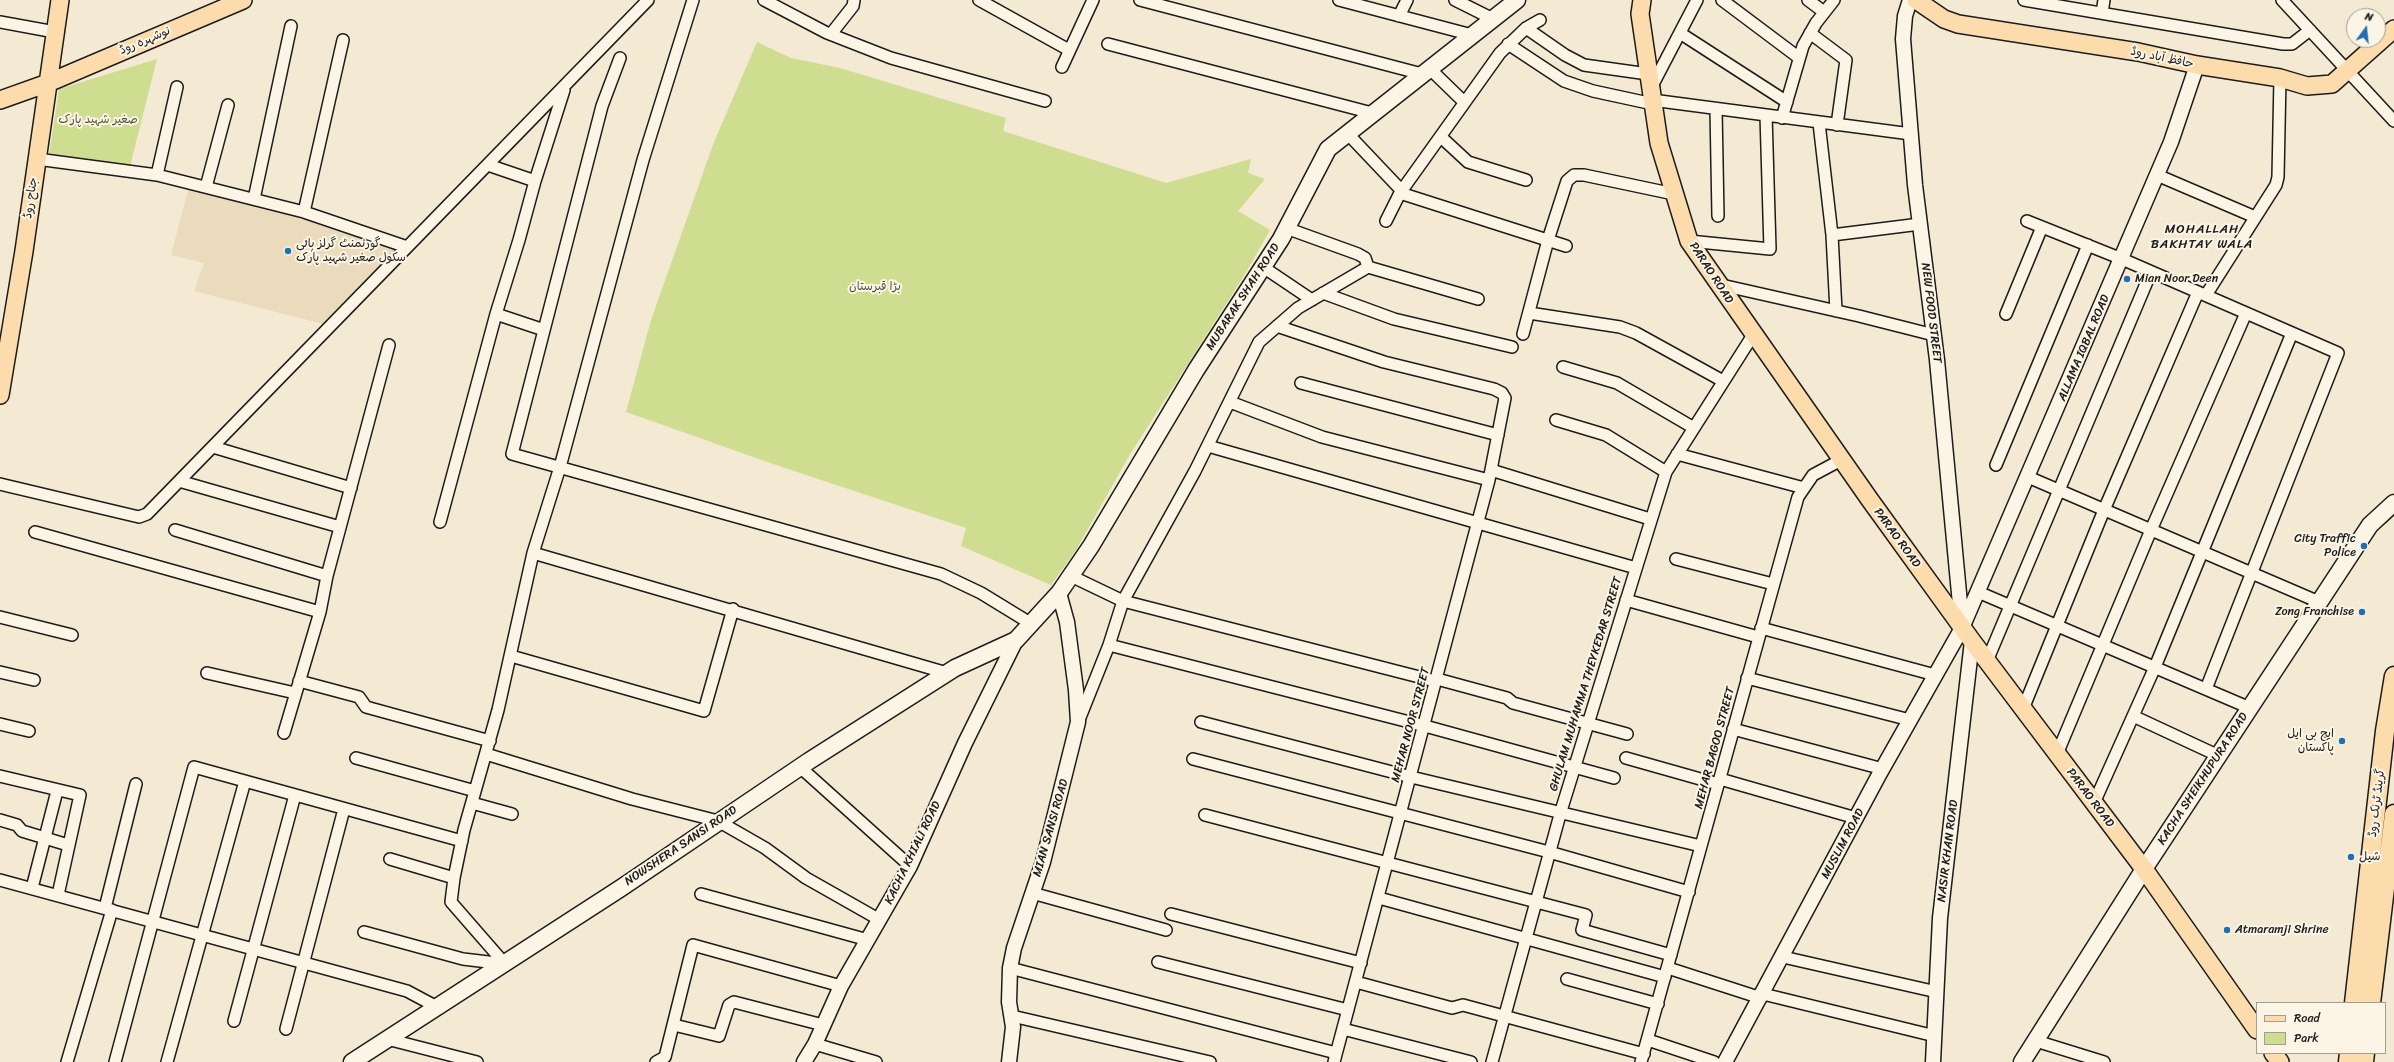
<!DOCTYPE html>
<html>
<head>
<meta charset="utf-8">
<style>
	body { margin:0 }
	#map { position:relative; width:2394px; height:1062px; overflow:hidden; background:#f4e9d3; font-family:Sriracha,sans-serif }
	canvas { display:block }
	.legend { position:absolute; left:2256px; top:1002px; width:130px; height:52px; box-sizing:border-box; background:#fcf5e5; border:1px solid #a29e95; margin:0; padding:5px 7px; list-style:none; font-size:12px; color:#1c1c1c }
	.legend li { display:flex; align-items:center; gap:8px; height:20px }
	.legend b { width:20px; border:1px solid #a29e95 }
	.north { position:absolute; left:2346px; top:8px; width:40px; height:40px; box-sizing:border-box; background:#fcf5e5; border:1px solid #a29e95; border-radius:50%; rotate:15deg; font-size:11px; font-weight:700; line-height:16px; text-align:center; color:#1c1c1c }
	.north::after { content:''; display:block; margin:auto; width:14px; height:18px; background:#1f6fb2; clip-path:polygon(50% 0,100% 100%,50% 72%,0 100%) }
</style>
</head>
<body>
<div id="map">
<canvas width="2394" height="1062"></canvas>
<ul class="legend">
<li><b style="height:5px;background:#fcdcac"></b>Road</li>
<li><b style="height:11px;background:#cfdd91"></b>Park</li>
</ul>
<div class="north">N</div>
</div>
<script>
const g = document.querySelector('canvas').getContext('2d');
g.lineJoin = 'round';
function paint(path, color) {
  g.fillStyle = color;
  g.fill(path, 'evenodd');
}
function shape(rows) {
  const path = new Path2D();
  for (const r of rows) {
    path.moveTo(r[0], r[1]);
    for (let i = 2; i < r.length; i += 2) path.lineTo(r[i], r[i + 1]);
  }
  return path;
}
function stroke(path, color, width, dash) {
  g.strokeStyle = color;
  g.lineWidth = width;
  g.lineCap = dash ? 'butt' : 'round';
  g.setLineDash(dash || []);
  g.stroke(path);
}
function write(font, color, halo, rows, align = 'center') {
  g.font = font + ' Sriracha,"Playpen Sans Arabic",sans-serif';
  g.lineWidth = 4;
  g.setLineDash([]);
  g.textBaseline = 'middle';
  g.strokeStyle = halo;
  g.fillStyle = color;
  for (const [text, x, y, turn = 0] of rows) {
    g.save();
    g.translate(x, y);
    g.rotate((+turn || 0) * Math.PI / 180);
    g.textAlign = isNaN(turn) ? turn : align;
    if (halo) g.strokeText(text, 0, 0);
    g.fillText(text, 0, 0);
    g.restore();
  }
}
paint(shape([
	[190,183,407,247,331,326,194,291,204,263,171,255]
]), '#eadbbd');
paint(shape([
	[757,42,791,58,840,68,1006,118,1003,131,1166,183,1251,159,1248,173,1265,179,1238,211,1270,230,1244,276,1129,456,1076,550,1051,585,961,546,966,528,776,465,626,412,651,320,714,142],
	[157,59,130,166,49,156,59,89]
]), '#cfdd91');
const minor = shape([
	[764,0,827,33,891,58,1045,101],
	[979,0,1069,50],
	[1140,0,1422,74],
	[1339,0,1472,35],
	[1455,0,1493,19],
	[1722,0,1798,57],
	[1808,0,1824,12],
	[2024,0,2283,44,2292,44,2310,30],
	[2282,0,2394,121],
	[2102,13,2104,0],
	[1399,16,1407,0],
	[0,22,55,32],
	[1526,28,1565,55,1584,65,1648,74],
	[1680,33,1787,102],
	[1810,33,1846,60,1837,125],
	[831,34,853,6,854,0],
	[1108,44,1372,113],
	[1508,44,1564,81,1593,91,1653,104],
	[620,58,602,106,512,454,941,574,981,593,1030,623],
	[1062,67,1093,0],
	[1429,68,1464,102],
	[1651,88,1697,0],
	[1652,100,1911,134],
	[1716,109,1718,216],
	[1782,118,1803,46,1816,23,1834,0],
	[1819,123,1832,235,1836,311],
	[1347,133,1402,191],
	[1441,137,1468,162,1526,180],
	[37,159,157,175,304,212,407,247],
	[488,165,535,181],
	[157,175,177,87],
	[2157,175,2255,217],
	[206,187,228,105],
	[1400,193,1566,246],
	[254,199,291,26],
	[304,212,343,40],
	[1386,221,1400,193,1500,53,1526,28,1540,20],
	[2027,221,2122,259,2338,353,2206,689],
	[1286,228,1358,254,1365,258,1368,267],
	[1832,235,1920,224],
	[1689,241,1770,249,1766,115],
	[1263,267,1312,300],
	[1717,284,1859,316,1934,335],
	[1323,293,1394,319,1512,347],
	[2206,295,2276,185,2278,177,2280,78],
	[1529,313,1620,327,1636,333,1723,381],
	[496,314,544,330],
	[2006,314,2042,227],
	[1277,326,1384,362,1494,389,1502,393,1505,398,1489,480,1334,1062],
	[1523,334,1548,240,1567,181,1574,175,1584,175,1674,194],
	[1563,367,1617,383,1694,428],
	[1301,383,1498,435],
	[1230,402,1322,437,1489,480],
	[1556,420,1606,435,1666,472],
	[1208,446,1636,568],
	[213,447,351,488],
	[1677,454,1804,488],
	[1996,465,2088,245],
	[1491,470,1650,519],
	[2028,477,2319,602],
	[179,481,340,527],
	[0,484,139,517,147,514,648,0],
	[440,522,496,314,519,240,535,181,564,90],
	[175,530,327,576],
	[35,532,320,612],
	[533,553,947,673],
	[1676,559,1773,584],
	[1071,576,1123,601,1431,680,1437,679,1507,698,1513,703,1627,734],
	[1978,592,2250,708],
	[1626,600,1758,637],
	[0,617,72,635],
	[1761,628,1935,675],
	[1109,645,1425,726,1614,778],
	[511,656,704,711,733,609],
	[1987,661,2151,272],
	[0,672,34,680],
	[207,673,295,693],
	[1747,678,1910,720],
	[299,681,359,697,366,707,490,741],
	[2023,709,2104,510,2198,292],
	[2133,716,2219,756],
	[1079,720,1109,645,1123,601,1195,471,1259,342,1298,308,1368,267,1478,299],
	[1201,722,1411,777,1701,846],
	[0,724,29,731],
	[1733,729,1883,769],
	[284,733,320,612,327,576,389,345],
	[486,754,632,799,718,821,765,848,806,878,880,920],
	[2057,754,2151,530,2246,313],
	[356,758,475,791],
	[1626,758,1718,784],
	[1193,759,1549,852,1689,892],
	[800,767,910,866],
	[0,776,80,795,58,895],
	[1720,779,1856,818],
	[472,803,512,814],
	[2094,803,2155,667,2292,333],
	[1205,815,1586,915,1582,930,1671,955],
	[0,820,17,825,22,831,68,845],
	[390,859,454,878],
	[0,880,407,991,437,1007],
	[32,888,57,791],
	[1032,893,1166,930],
	[701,894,868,940],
	[1379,898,1665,977],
	[105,908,136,784],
	[1171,914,1361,963],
	[364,932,463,959,505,964],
	[1783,957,1937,992],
	[1158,962,1348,1010],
	[505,964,451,902,454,878,464,830,498,710,533,553,560,467,643,160,693,0],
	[1010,968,1336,1053],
	[1668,968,1761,998],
	[1567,979,1658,1004],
	[1356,982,1452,1008,1463,1005,1644,1054],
	[1763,994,1935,1036],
	[1012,1016,1210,1062],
	[234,1021,295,795],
	[674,1025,719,1036,729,1005,734,1002,823,1025],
	[286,1029,344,809],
	[1343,1029,1471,1062],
	[387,1039,477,1062],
	[1648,1040,1714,1062],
	[2036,1041,2104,1062],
	[815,1044,876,1062],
	[67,1062,112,910],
	[115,1062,194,767,462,841],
	[167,1062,245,781],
	[656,1062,665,1057,693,945,841,986],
	[1492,1062,1561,811,1666,472,1753,335],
	[1641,1062,1798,497,1813,475,1841,460]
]);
const tertiary = shape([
	[1910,0,1905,16,1903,39,1915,185,1937,360,1962,625],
	[804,1062,815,1044,841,986,910,866,965,743,1016,640],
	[1009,1062,1013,1027,1009,1002,1010,968,1014,948,1043,862,1078,722,1076,690,1067,622,1059,593],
	[1725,1062,1880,773,1962,628,2171,142,2197,65],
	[1933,1062,1940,918,1972,641]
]);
const secondary = shape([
	[352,1062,621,888,809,761,955,668,1016,640,1059,593,1091,546,1196,370,1281,239,1328,149,1517,0],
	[2022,1062,2144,869,2370,525,2394,503]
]);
const primary = shape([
	[1642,0,1640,14,1659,143,1689,241,1870,500,1972,641,2144,869,2257,1030],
	[1916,0,1944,19,1958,24,2138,52,2197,65,2280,78,2307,86,2332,84,2394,29],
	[0,100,48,83,243,0],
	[0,395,24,251,60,0],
	[2273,1053,2280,1062]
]);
const trunk = shape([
	[2354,1003,2385,731,2394,676],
	[2371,1003,2394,814],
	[2348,1062,2349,1053],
	[2364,1062,2365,1053]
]);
stroke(minor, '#1c1c1c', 14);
stroke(tertiary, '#1c1c1c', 17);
stroke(secondary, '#1c1c1c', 19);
stroke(primary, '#1c1c1c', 20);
stroke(trunk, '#1c1c1c', 21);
stroke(minor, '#fcf5e5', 11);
stroke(tertiary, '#fcf5e5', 14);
stroke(secondary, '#fcf5e5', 16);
stroke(primary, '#fcdcac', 17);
stroke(trunk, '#fcdcac', 18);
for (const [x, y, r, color] of [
	[288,251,4,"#1f6fb2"],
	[2127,279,4,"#1f6fb2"],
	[2364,546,4,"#1f6fb2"],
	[2362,612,4,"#1f6fb2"],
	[2342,741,4,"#1f6fb2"],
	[2351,857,4,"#1f6fb2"],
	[2227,930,4,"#1f6fb2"]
]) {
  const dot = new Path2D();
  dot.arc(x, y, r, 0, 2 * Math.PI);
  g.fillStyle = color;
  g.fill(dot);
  stroke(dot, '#fcf5e5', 1.5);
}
write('12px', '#1c1c1c', '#fcf5e5', [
	["نوشہرہ روڈ",145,41,-23],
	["حافظ آباد روڈ",2162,58,12],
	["جناح روڈ",31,198,-82],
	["PARAO ROAD",1711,273,57],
	["MUBARAK SHAH ROAD",1243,297,-57],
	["NEW FOOD STREET",1931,313,83],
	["ALLAMA IQBAL ROAD",2084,348,-67],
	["PARAO ROAD",1897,538,54],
	["GHULAM MUHAMMA THEYKEDAR STREET",1586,684,-73],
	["MEHAR NOOR STREET",1411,725,-75],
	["MEHAR BAGOO STREET",1715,748,-75],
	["KACHA SHEIKHUPURA ROAD",2203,779,-57],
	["PARAO ROAD",2090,798,53],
	["گرینڈ ٹرنک روڈ",2377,803,-83],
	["MIAN SANSI ROAD",1051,828,-74],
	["MUSLIM ROAD",1843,844,-62],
	["NOWSHERA SANSI ROAD",681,846,-34],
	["NASIR KHAN ROAD",1948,851,-83],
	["KACHA KHIALI ROAD",913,853,-64]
]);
write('12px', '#52563f', '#fcf5e5', [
	["صغیر شہید پارک",98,120],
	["بڑا قبرستان",875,287]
]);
write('12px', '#1c1c1c', '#fcf5e5', [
	["گورنمنٹ گرلز ہائی",296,244],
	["سکول صغیر شہید پارک",296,258],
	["Mian Noor Deen",2135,279],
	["City Traffic",2356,539,"right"],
	["Police",2356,553,"right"],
	["Zong Franchise",2354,612,"right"],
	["ایچ بی ایل",2334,734,"right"],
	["پاکستان",2334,748,"right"],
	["شیل",2359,857],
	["Atmaramji Shrine",2235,930]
], 'left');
g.letterSpacing = '1px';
write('13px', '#1c1c1c', '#fcf5e5', [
	["MOHALLAH",2202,230],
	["BAKHTAY WALA",2202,245]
]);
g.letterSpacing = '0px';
</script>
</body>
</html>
